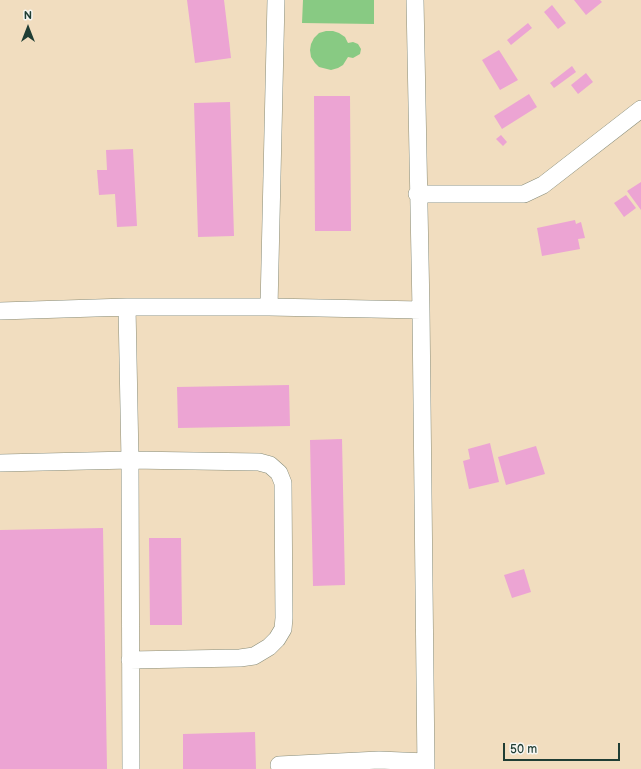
<!DOCTYPE html>
<html>
<head>
<meta charset="utf-8">
<style>
	body { margin:0 }
	#map { position:relative; width:641px; height:769px; overflow:hidden; background:#f1ddbf; font-family:"Balsamiq Sans",sans-serif }
	canvas { display:block }
	.north { position:absolute; left:8px; top:8px; width:40px; height:40px; -webkit-text-stroke:3px #f6f6f2; paint-order:stroke; rotate:0deg; font-size:11px; font-weight:700; line-height:16px; text-align:center; color:#1f3d34 }
	.north::after { content:''; display:block; margin:auto; width:14px; height:18px; background:#1f3d34; clip-path:polygon(50% 0,100% 100%,50% 72%,0 100%) }
	.scale { position:absolute; left:503px; top:743px; width:117px; height:18px; box-sizing:border-box; border:2px solid #1f3d34; border-top:0; padding-left:5px; font-size:12px; line-height:14px; white-space:nowrap; color:#1f3d34; -webkit-text-stroke:3px #f6f6f2; paint-order:stroke }
</style>
</head>
<body>
<div id="map">
<canvas width="641" height="769"></canvas>
<div class="north">N</div>
<div class="scale">50 m</div>
</div>
<script>
const g = document.querySelector('canvas').getContext('2d');
g.lineJoin = 'round';
function paint(path, color) {
  g.fillStyle = color;
  g.fill(path, 'evenodd');
}
function shape(rows) {
  const path = new Path2D();
  for (const r of rows) {
    path.moveTo(r[0], r[1]);
    for (let i = 2; i < r.length; i += 2) path.lineTo(r[i], r[i + 1]);
  }
  return path;
}
function stroke(path, color, width, dash) {
  g.strokeStyle = color;
  g.lineWidth = width;
  g.lineCap = dash ? 'butt' : 'round';
  g.setLineDash(dash || []);
  g.stroke(path);
}
paint(shape([
	[303,0,374,0,374,24,302,23],
	[326,31,333,31,339,33,345,37,348,43,353,42,358,44,361,49,360,54,353,58,348,57,343,65,338,68,331,70,319,67,315,63,311,57,310,50,311,44,314,38,319,33]
]), '#88ca83');
paint(shape([
	[187,0,224,0,231,58,195,63],
	[574,0,600,0,602,2,586,15],
	[552,5,566,23,558,29,544,12],
	[528,23,532,28,511,45,507,40],
	[499,50,518,80,500,90,482,60],
	[572,66,576,72,554,88,550,83],
	[586,73,593,82,578,94,571,85],
	[529,94,537,107,502,129,494,116],
	[314,96,350,96,351,231,315,231],
	[230,102,234,236,198,237,194,103],
	[501,135,507,142,503,146,496,139],
	[133,149,137,226,117,227,115,194,99,195,97,170,107,170,106,150],
	[641,182,641,210,627,191],
	[626,195,636,208,624,217,614,203],
	[575,220,576,224,581,222,585,238,578,239,580,249,542,256,537,228],
	[289,385,290,426,178,428,177,387],
	[342,439,345,585,313,586,310,440],
	[490,443,499,482,469,489,463,461,470,459,468,449],
	[536,446,545,474,506,485,498,457],
	[103,528,107,769,0,769,0,530],
	[149,538,181,538,182,625,150,625],
	[524,569,531,592,512,598,504,575],
	[255,732,256,769,183,769,183,734]
]), '#eca4d3');
const minor = shape([
	[415,0,421,310,426,769],
	[417,194,524,194,543,185,641,109],
	[127,307,130,460,131,769],
	[269,307,276,0],
	[0,311,127,307,269,307,421,310],
	[0,463,130,460,259,462,270,465,279,473,283,483,284,618,283,629,277,639,269,647,254,656,240,658,130,660],
	[279,765,379,760,426,762]
]);
stroke(minor, '#888d7a', 18);
stroke(minor, '#fff', 17);
</script>
</body>
</html>
